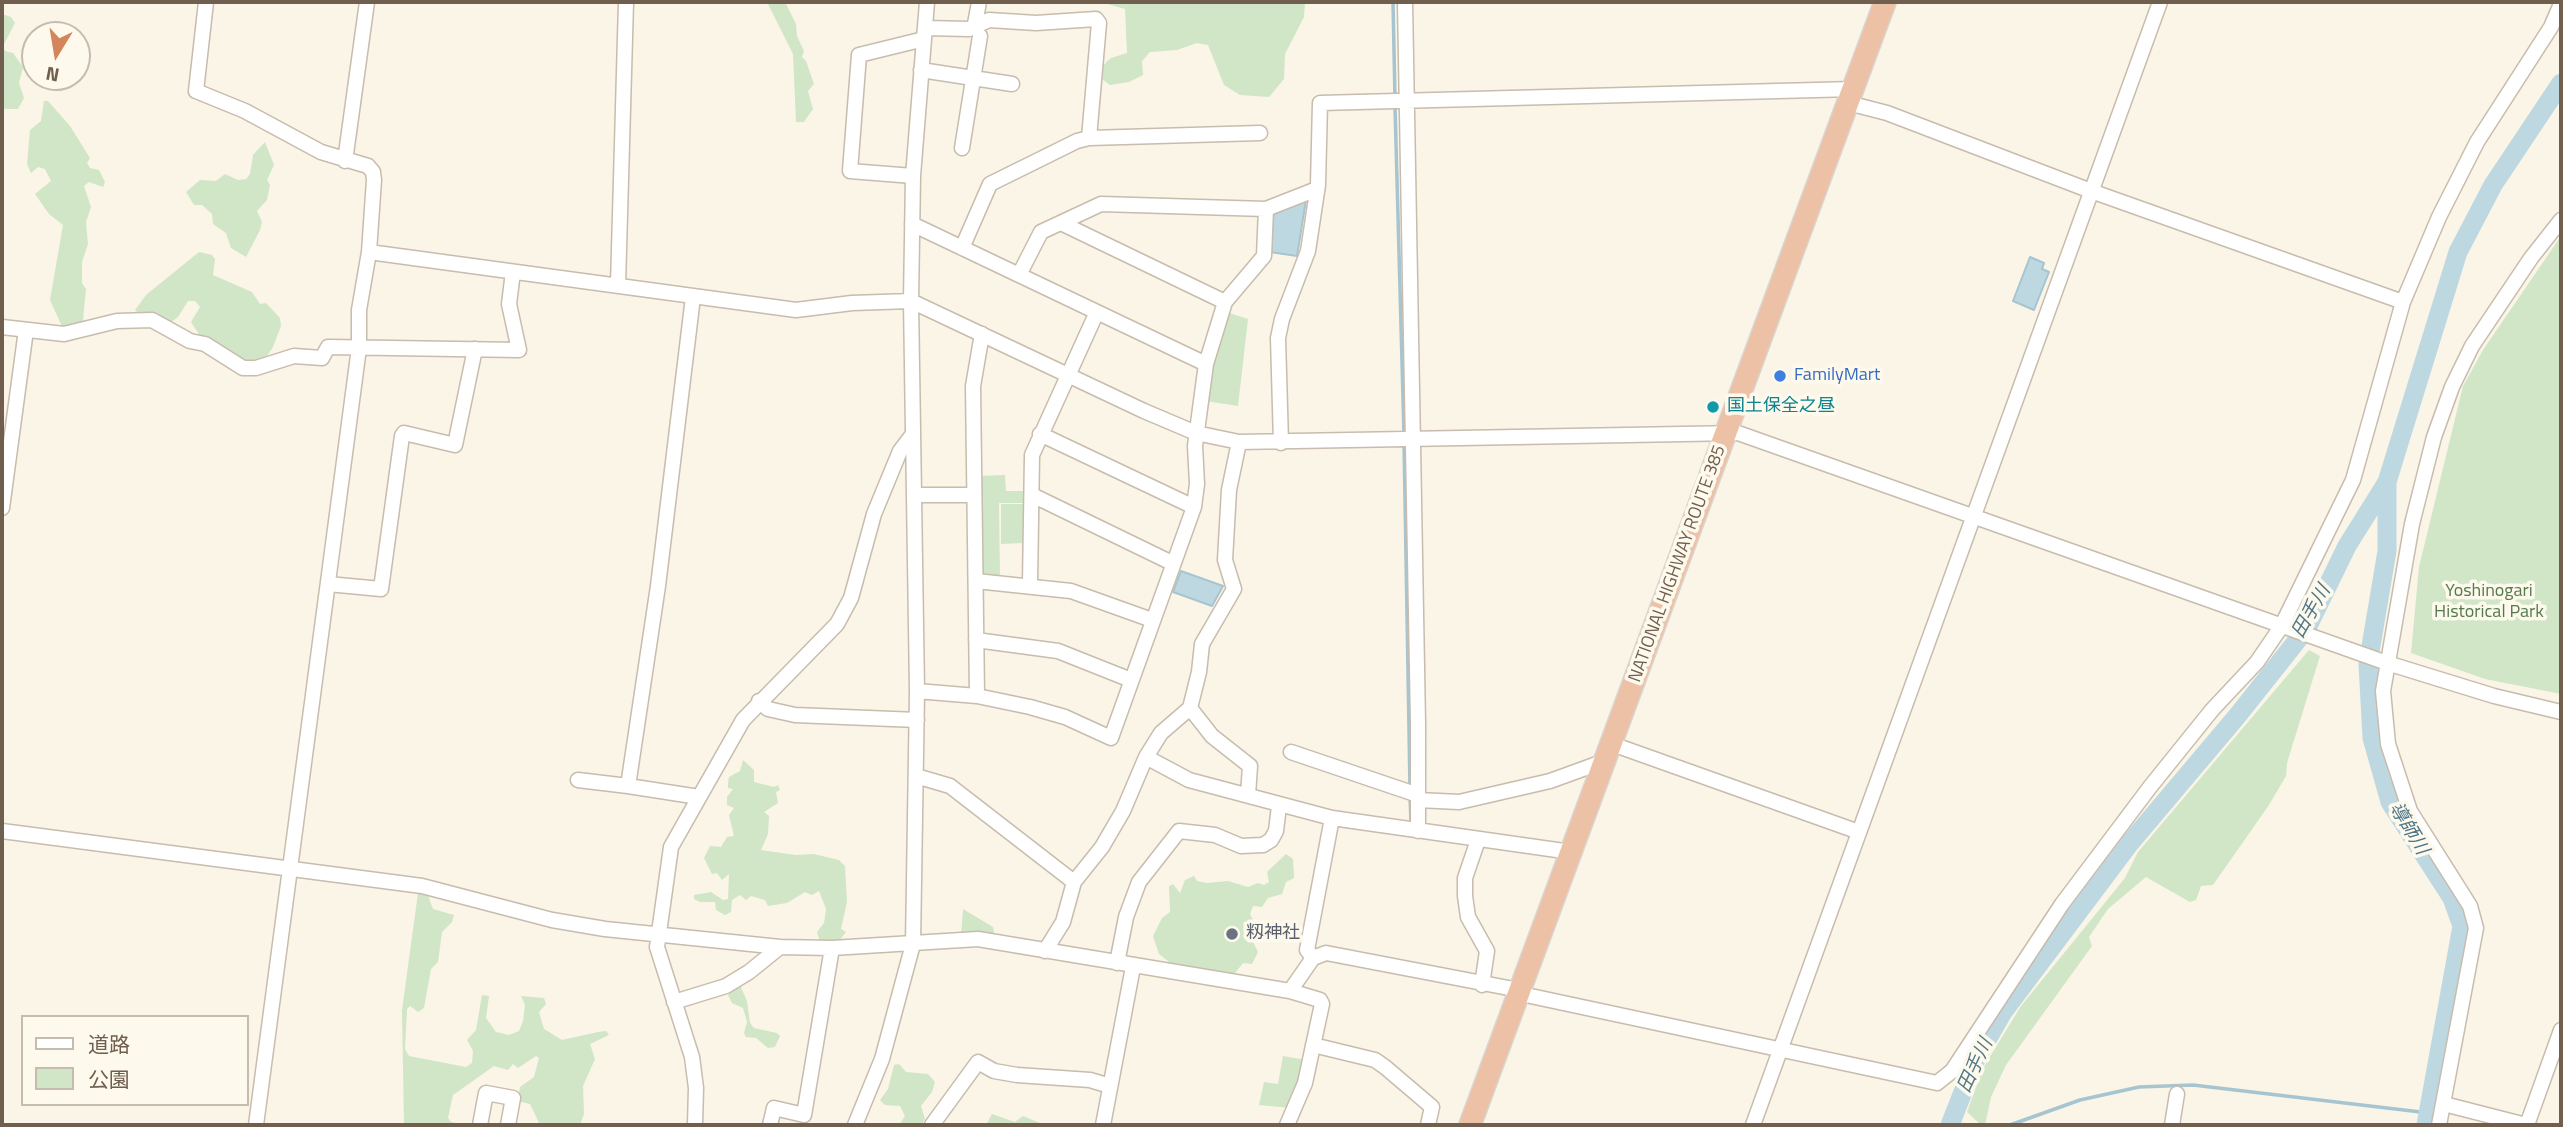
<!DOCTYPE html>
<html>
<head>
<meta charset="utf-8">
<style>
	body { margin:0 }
	#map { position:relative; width:2563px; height:1127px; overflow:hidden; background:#faf5e7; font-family:"Titillium Web","Noto Sans JP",sans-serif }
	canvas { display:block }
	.frame { position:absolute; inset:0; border:4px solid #705f4f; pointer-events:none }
	.legend { position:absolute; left:21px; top:1015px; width:228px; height:91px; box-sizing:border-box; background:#fdf9ed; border:2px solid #c5bbae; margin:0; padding:9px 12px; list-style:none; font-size:21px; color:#705f4f }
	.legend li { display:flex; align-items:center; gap:14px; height:35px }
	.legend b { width:35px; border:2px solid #c5bbae }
	.north { position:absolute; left:21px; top:21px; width:70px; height:70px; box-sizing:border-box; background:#fdf9ed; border:2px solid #c5bbae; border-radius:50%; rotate:191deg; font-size:19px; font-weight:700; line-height:28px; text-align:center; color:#705f4f }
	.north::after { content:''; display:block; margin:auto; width:24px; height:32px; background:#d4855c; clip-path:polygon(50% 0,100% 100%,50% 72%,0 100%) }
</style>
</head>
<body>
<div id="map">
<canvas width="2563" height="1127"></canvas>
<div class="frame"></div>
<ul class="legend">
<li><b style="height:9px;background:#fff"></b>道路</li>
<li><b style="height:19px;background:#d0e6c7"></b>公園</li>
</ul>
<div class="north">N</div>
</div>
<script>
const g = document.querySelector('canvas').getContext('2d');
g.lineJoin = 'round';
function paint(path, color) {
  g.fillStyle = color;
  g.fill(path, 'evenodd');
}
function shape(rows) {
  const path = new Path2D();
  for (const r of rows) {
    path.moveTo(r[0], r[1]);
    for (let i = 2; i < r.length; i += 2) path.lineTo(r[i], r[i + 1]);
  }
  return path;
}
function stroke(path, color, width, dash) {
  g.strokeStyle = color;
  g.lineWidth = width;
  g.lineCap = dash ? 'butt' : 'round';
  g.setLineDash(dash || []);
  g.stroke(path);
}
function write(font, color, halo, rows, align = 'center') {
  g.font = font + ' "Titillium Web","Noto Sans JP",sans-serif';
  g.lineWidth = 7;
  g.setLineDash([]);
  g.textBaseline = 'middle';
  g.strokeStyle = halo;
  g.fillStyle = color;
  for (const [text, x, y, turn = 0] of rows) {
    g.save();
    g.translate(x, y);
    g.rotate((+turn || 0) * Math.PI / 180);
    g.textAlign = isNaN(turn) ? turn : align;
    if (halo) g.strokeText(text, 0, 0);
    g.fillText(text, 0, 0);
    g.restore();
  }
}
paint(shape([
	[767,2,785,2,796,24,797,36,804,51,802,57,806,61,814,84,808,91,813,109,804,122,796,122,793,54],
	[1100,2,1305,2,1304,17,1285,54,1284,79,1269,97,1240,95,1224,85,1208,45,1197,43,1177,50,1150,52,1142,61,1143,75,1129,82,1110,85,1103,80,1101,67,1111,58,1127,53,1125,9],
	[2,14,11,17,15,23,3,46,5,51,13,53,23,67,19,83,24,98,18,109,5,109,2,106],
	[44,101,48,101,70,126,90,158,87,163,90,168,99,170,105,182,103,187,89,182,84,186,91,207,86,222,88,244,82,262,82,283,86,289,83,320,80,326,64,331,50,300,63,225,49,214,35,194,51,181,45,169,38,167,31,173,27,164,30,130,41,121],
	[265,142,274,165,267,180,270,185,267,200,257,211,262,222,260,230,246,257,231,248,226,233,213,224,212,214,202,205,194,205,186,192,200,180,216,181,225,174,238,180,246,179,250,174,253,155],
	[2561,236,2561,694,2485,679,2411,653,2419,567,2463,386,2483,350],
	[199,252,212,255,215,259,213,275,252,292,260,304,266,303,280,318,281,326,273,347,263,362,239,361,202,339,191,322,200,307,195,301,188,301,178,317,171,322,139,314,135,310,146,295],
	[1229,313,1248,319,1238,406,1206,401,1211,365],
	[1005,475,1006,491,1024,491,1024,503,999,503,1000,578,986,578,981,573,979,476],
	[1001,504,1023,504,1023,543,1001,544],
	[2309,650,2320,656,2287,763,2286,776,2269,805,2213,885,2201,886,2196,900,2190,902,2146,877,2108,909,2089,937,2092,946,2006,1065,1991,1097,1985,1125,1981,1125,1967,1112,1983,1068,2021,1006,2125,878,2138,852],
	[743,760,754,770,754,782,774,787,778,785,780,790,776,792,778,803,764,812,769,816,768,834,761,850,796,855,814,854,839,860,845,866,847,902,841,929,846,932,838,942,820,942,817,932,824,923,826,909,819,891,812,895,805,892,787,903,768,906,765,900,751,896,746,900,740,895,732,900,731,912,725,915,716,910,715,902,700,902,694,899,694,895,711,892,723,900,728,899,729,874,722,880,717,873,712,874,704,858,710,846,721,847,727,837,734,836,729,815,734,808,727,805,727,797,733,789,728,788,728,783,729,777,740,771],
	[1286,854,1293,859,1294,878,1286,882,1282,894,1268,898,1262,907,1253,906,1250,914,1257,928,1249,934,1258,952,1252,964,1243,963,1231,978,1174,966,1159,954,1153,936,1162,918,1170,912,1169,886,1173,884,1180,893,1185,880,1194,876,1197,881,1207,883,1228,881,1248,887,1258,883,1264,885,1269,882,1267,872],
	[418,893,427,893,433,909,454,915,452,922,442,932,438,962,431,969,424,1008,418,1012,410,1006,407,1009,405,1049,409,1056,466,1067,472,1063,473,1051,467,1040,476,1030,482,995,489,996,486,1018,496,1032,509,1035,519,1031,523,1021,525,1005,521,996,544,998,546,1004,539,1012,544,1029,562,1040,598,1032,606,1031,609,1035,590,1044,595,1059,583,1086,584,1114,580,1125,540,1125,530,1104,517,1101,520,1087,534,1077,539,1058,536,1056,518,1068,513,1064,508,1070,494,1066,453,1095,448,1118,451,1122,467,1125,404,1125,402,1010],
	[963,909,993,927,995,938,961,936],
	[740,985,747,1001,750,1023,754,1028,777,1033,780,1036,775,1047,768,1048,756,1038,746,1037,744,1033,747,1022,743,1008,732,1003,728,995],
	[1283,1056,1306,1060,1291,1108,1259,1105,1264,1082,1278,1084],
	[899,1064,906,1072,928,1074,935,1082,932,1092,921,1106,925,1119,921,1125,899,1125,905,1116,900,1106,885,1105,880,1100,888,1089,894,1065],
	[992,1114,1015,1122,1023,1116,1040,1123,986,1125]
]), '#d0e6c7');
const water = shape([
	[1306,200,1297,256,1270,252,1274,209,1306,200],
	[2030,257,2044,263,2042,269,2049,272,2034,310,2013,301,2030,257],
	[1181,571,1223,586,1212,606,1173,592,1181,571]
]);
paint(water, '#bed8e1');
stroke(water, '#a6c5d1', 2);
stroke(shape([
	[1393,2,1395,99],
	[1395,107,1404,435],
	[1404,442,1410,788],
	[1410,796,1411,822],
	[2010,1125,2080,1100,2139,1087,2193,1085,2429,1113]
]), '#a6c5d1', 3.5);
stroke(shape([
	[2387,483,2387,551,2368,664,2372,738,2390,802,2452,898,2462,926,2426,1125],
	[1950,1125,1976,1059,2003,1012,2130,843,2238,715,2307,628,2347,546,2387,482,2458,252,2493,185,2561,83]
]), '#bed8e1', 19);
const minor = shape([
	[206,2,196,91,245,111,321,152,368,166,373,172,374,180,369,252,359,310,359,348,256,1125],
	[1405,2,1418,723,1418,831],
	[975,24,979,2],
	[925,28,969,29,989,20,1036,23,1096,19,1099,23,1089,138],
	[921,70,1012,84],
	[1848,103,1887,113,2091,191,2403,302],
	[962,148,980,36],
	[345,161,367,2],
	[913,176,850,171,859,55,924,39],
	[1266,209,1317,189],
	[1061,223,1225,302],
	[912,224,1206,364],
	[962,248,990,184,1077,141,1089,138,1260,133],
	[369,252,796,310,852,303,911,301,1144,411,1196,433,1239,442,1738,433,2387,663,2494,696,2561,712],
	[618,285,626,2],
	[693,297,658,586,628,786,699,797],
	[2,327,64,334,117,321,152,320,190,341,205,344,243,368,256,368,294,356,322,358,328,347,519,350,509,304,513,272],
	[1040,434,1194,507],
	[1239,442,1229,490,1225,560,1234,589,1202,644,1199,672,1190,708,1212,736,1250,766,1248,795],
	[1281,443,1278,338,1282,319,1308,251,1318,185,1320,103,1854,89],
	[914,495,974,495],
	[1032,495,1172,563],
	[2,508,26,330],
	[976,581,1071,591,1152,620],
	[328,584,381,589,402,436,404,433,455,445,475,349],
	[1030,584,1032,455,1096,314],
	[976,640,1058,651,1131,680],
	[917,691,977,696,1030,707,1065,717,1111,738,1194,507,1197,484,1195,446,1206,364,1225,302,1264,256,1266,209,1101,204,1041,232,1019,275],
	[977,696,973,386,982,334],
	[759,701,768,709,795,715,917,720],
	[1612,744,1859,832],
	[1291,752,1418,795],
	[1146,757,1161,733,1190,708],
	[916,776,950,786,1074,882],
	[578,780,628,786],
	[1418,800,1459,802,1550,781,1605,761],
	[2,831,422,886,552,920,605,929,780,947,832,948,978,939,1290,991,1320,1000,1322,1004,1305,1083,1287,1125],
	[1478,840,1465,878,1465,896,1468,917,1487,951,1482,985],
	[1045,951,1063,922,1074,882,1102,847,1123,811,1146,757,1189,780,1332,818,1571,852],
	[1313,958,1307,950,1332,818],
	[1117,963,1126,917,1139,882,1179,831,1215,835,1241,846,1263,845,1271,840,1276,831,1279,806],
	[1290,991,1313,958,1326,953,1519,990,1526,995,1937,1083,1952,1071,2062,904,2150,787,2212,710,2257,662,2281,627,2353,480,2403,302,2439,217,2477,142,2551,27,2561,4],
	[674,1002,726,986,749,972,780,947],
	[1313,1045,1375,1060,1385,1067,1432,1107,1428,1125],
	[2444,1104,2526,1125],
	[480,1125,486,1093,513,1098,508,1125],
	[695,1125,696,1088,692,1057,657,947,671,847,743,720,837,624,851,598,874,514,900,451,913,434],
	[770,1125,774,1108,804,1115,832,948],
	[855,1125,882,1059,913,944,917,691,911,301,913,176,927,2],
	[932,1125,978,1062,994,1071,1017,1075,1090,1080,1110,1086],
	[1103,1125,1133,967],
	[1753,1125,2160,2],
	[2172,1125,2177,1094],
	[2439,1125,2476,928,2470,906,2410,811,2388,744,2383,691,2412,524,2434,437,2452,387,2472,346,2531,258,2561,220],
	[2527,1125,2561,1030]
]);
const highway = shape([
	[1470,1125,1885,2]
]);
stroke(minor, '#c7bcad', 17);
stroke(highway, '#dad5d1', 24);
stroke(minor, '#fff', 14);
stroke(highway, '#ecc1a6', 21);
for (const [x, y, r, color] of [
	[1780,376,7,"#3f7fe0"],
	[1713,407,7,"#0f9aa8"],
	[1232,934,7,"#6b7280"]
]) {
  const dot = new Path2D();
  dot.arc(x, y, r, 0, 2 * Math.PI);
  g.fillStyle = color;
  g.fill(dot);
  stroke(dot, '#fdf9ed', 2.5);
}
write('18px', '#366cbe', '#fdf9ed', [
	["FamilyMart",1794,376]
], 'left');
write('18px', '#0d838f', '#fdf9ed', [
	["国土保全之昼",1727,407]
], 'left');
write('18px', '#705f4f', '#fdf9ed', [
	["NATIONAL HIGHWAY ROUTE 385",1678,564,-70]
]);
write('18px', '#547a4b', '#fdf9ed', [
	["Yoshinogari",2489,592],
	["Historical Park",2489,613]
]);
write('18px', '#5b616d', '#fdf9ed', [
	["籾神社",1246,934]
], 'left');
write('italic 19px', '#4f7787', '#fdf9ed', [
	["田手川",2312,612,-60],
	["導師川",2408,829,59],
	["田手川",1976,1066,-65]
]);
</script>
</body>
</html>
